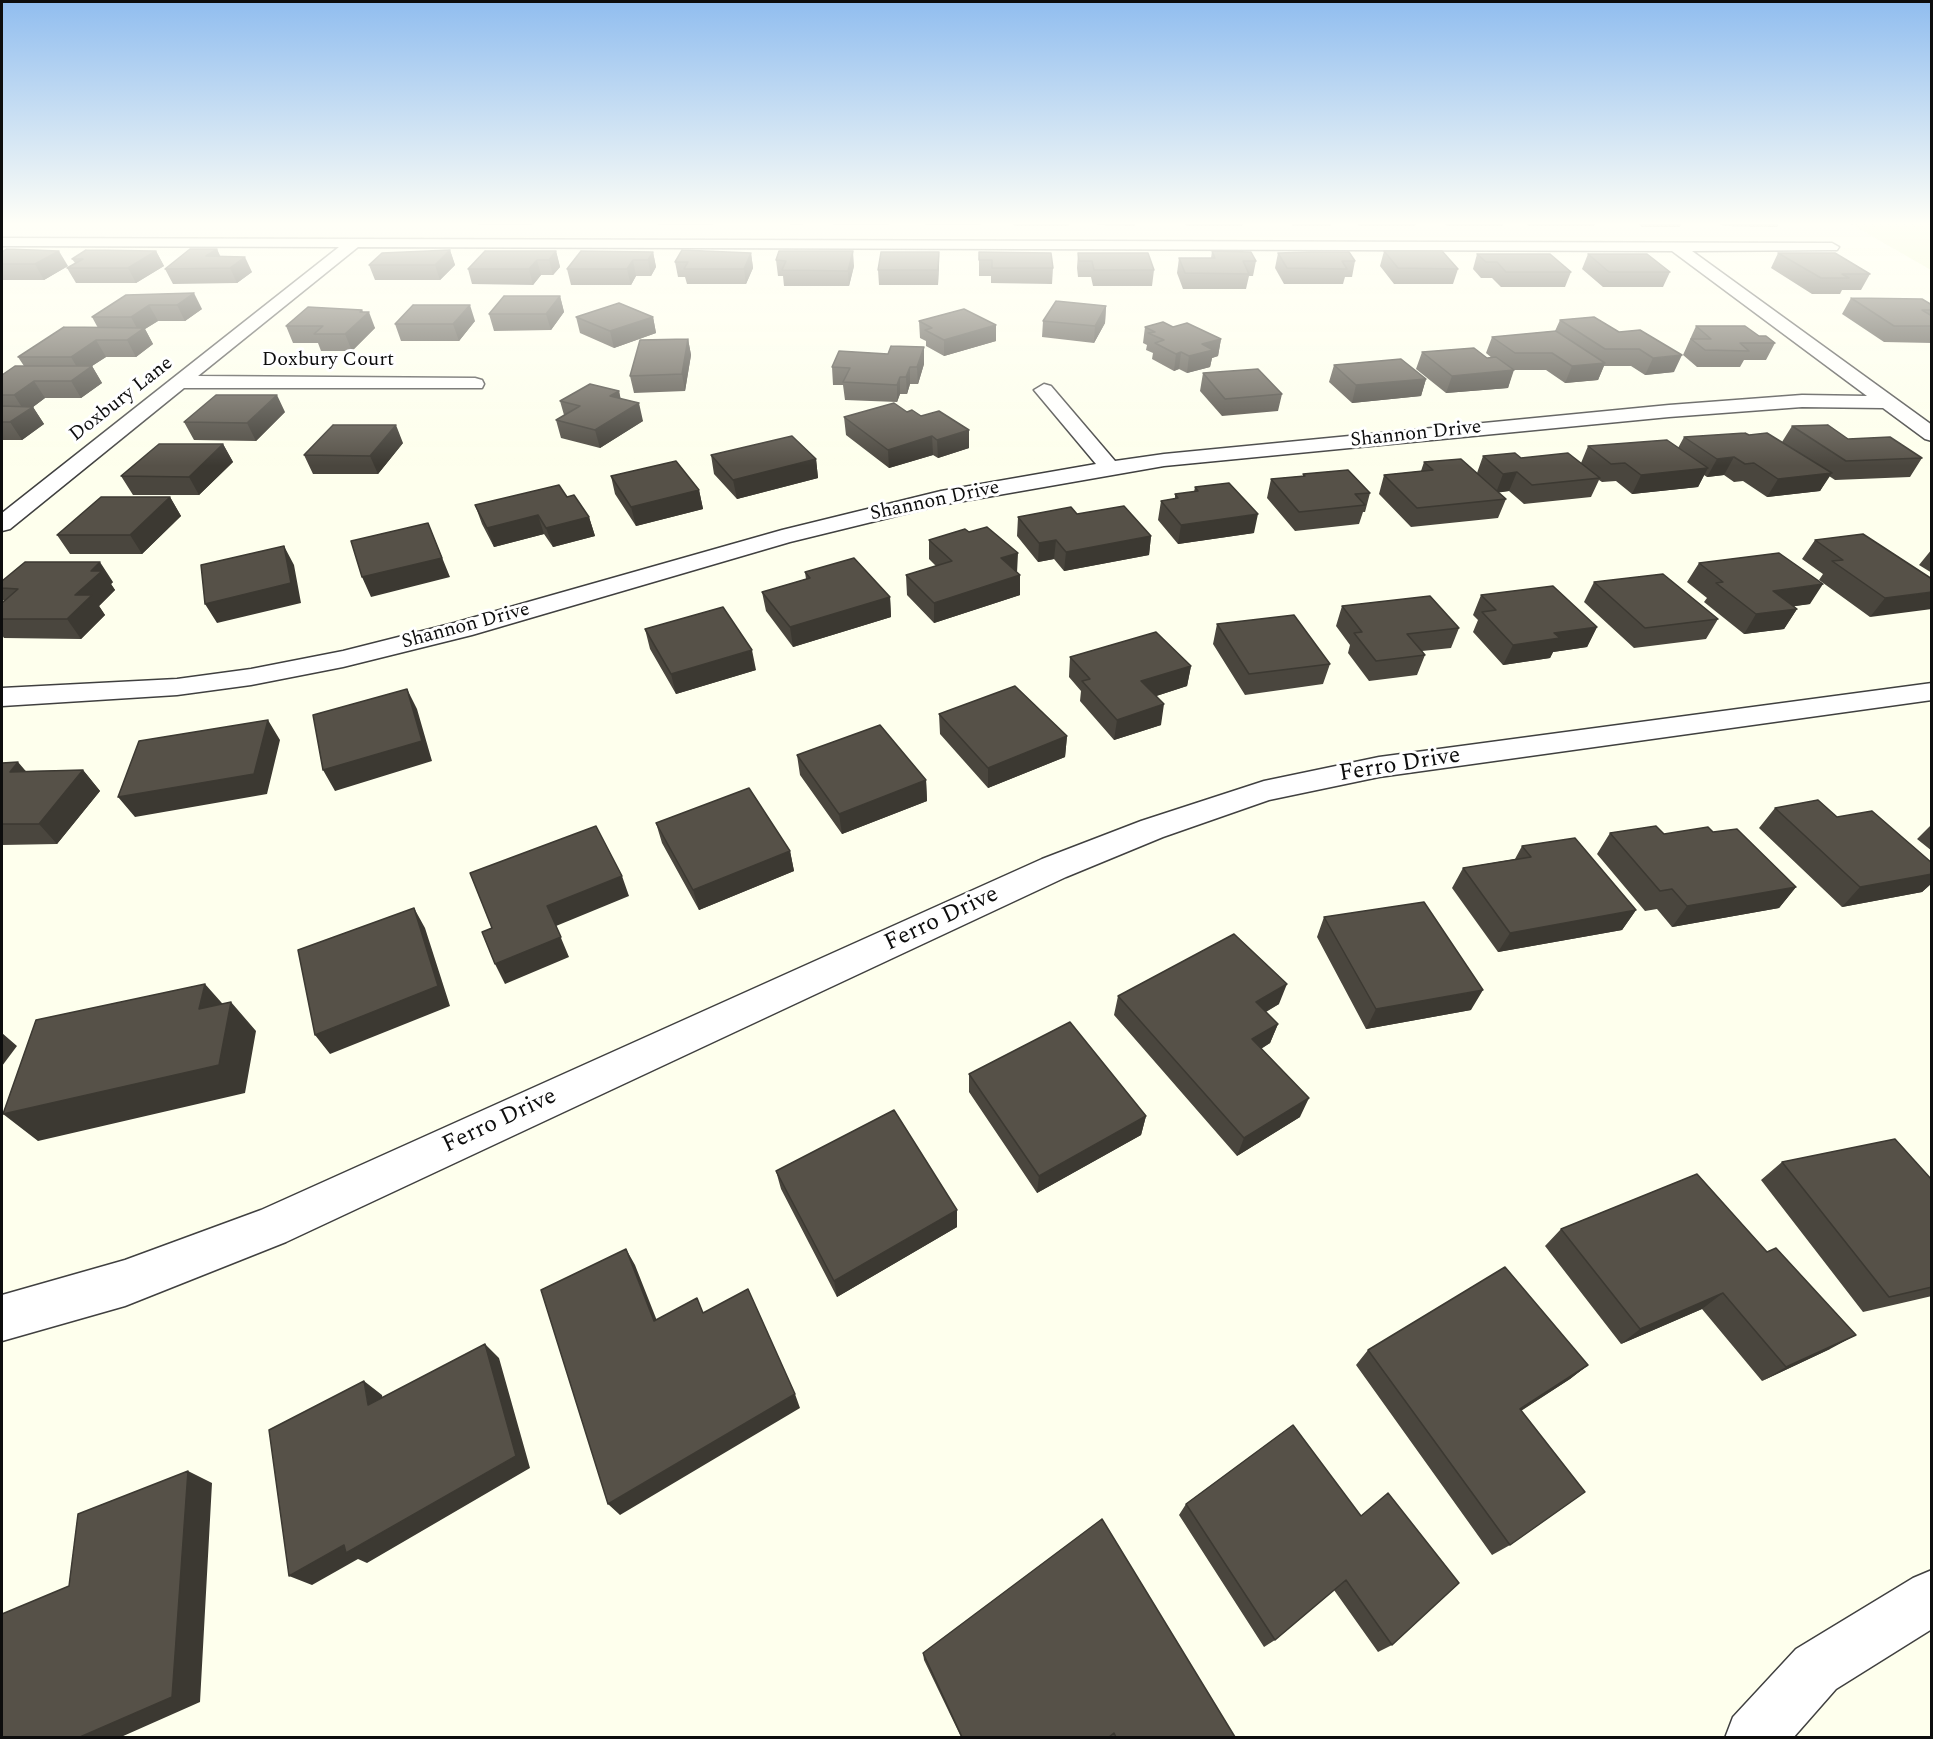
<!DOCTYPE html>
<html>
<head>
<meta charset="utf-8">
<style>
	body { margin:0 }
	#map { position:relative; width:1933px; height:1739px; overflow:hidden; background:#feffed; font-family:Spectral,serif }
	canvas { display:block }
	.frame { position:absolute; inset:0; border:3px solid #0d0d0d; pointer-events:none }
</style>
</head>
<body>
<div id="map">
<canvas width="1933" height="1739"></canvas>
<div class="frame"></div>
</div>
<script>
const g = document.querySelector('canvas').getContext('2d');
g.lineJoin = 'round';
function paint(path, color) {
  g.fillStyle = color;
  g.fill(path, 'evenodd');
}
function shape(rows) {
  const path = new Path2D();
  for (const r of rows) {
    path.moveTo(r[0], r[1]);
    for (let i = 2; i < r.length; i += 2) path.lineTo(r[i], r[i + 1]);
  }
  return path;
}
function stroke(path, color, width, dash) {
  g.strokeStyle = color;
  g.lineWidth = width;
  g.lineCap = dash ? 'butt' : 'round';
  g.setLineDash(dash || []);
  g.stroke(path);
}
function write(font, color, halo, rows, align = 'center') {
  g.font = font + ' Spectral,serif';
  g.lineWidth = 6;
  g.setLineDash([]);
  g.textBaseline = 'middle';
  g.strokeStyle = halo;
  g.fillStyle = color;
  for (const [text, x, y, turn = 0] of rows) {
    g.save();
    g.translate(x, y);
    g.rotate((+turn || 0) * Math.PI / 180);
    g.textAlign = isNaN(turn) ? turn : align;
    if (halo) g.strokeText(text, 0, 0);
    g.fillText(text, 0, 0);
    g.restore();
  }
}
paint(shape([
	[1849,223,1931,223,1931,270]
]), '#f0f7cb');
const minor = shape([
	[2,238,1832,243,1839,247,1837,250,1692,251,1932,425,1932,441,1925,439,1883,408,1802,407,1669,417,1164,466,941,505,790,542,472,635,343,667,251,685,177,695,2,706,2,688,177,679,251,669,343,651,454,623,782,530,941,491,1096,464,1034,390,1044,384,1051,386,1115,461,1164,454,1669,405,1802,395,1867,396,1672,251,358,247,198,376,475,378,482,380,484,384,482,388,184,388,10,529,2,531,2,513,339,247,2,246,2,238],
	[1932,683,1932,700,1379,777,1269,800,1163,837,1066,877,286,1242,125,1306,2,1341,2,1295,125,1260,261,1210,1042,859,1141,821,1264,781,1379,757,1932,683],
	[1932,1570,1932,1629,1836,1689,1793,1738,1725,1738,1733,1717,1796,1649,1913,1578,1932,1570]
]);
stroke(minor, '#404040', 3);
paint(minor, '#fff');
paint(shape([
	[203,223,259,223,257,224,204,224],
	[289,223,344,223,342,224,290,224],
	[382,223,439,223,437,224,383,224],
	[477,223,533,223,531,225,478,225],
	[573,223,627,223,626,224,573,224],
	[657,223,714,223,713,225,658,225],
	[757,223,804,223,803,225],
	[833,223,889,223,889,225,833,225],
	[925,223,981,223,981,225,925,225],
	[1013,223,1069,223,1069,226,1014,226],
	[1096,223,1156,223,1135,223,1135,226,1097,225],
	[1185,223,1243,223,1242,226,1186,226],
	[1269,223,1331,223,1331,226,1293,226,1291,223],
	[1357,223,1416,223,1415,226,1359,226],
	[1443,223,1504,223,1502,226,1447,226],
	[1525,223,1595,223,1594,226,1529,226],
	[1615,223,1681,223,1680,227,1642,227,1639,224,1616,224],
	[1718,223,1779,223,1777,227,1723,226],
	[217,249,220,257,252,272,237,283,173,284,165,269],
	[450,250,455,265,440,280,375,280,369,265],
	[156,251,164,266,136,283,76,283,67,268,75,263,72,259],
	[556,251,560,267,553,275,541,275,533,285,472,284,468,269],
	[779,251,854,266,849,286,784,286,783,276,778,276,776,260],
	[1212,251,1256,261,1253,276,1249,276,1246,289,1183,289,1177,273,1179,258,1211,258],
	[1384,251,1458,269,1453,284,1394,284,1380,266],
	[2,252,68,266,44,280,2,280],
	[653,252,656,267,651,276,636,276,631,285,571,285,567,269],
	[939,252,938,285,879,285,878,270],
	[979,252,1053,268,1052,284,991,283,991,276,979,276],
	[751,253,753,268,746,284,687,284,685,277,678,277,675,262],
	[1078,253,1154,270,1152,286,1093,286,1091,277,1078,277,1077,268],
	[1278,253,1355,261,1352,277,1345,277,1343,284,1284,284,1275,268],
	[1778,253,1870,274,1861,290,1842,290,1840,294,1812,294,1771,268],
	[1477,254,1571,272,1565,287,1501,287,1492,278,1481,278,1473,269],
	[1588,254,1670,272,1663,287,1603,287,1582,269],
	[126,295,202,309,185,321,158,321,145,329,153,344,136,357,106,357,92,366,102,383,81,398,45,398,33,407,44,424,22,440,2,440,2,375,24,366,18,357,98,328,92,317],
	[560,296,564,312,551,330,494,331,489,314],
	[1851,298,1932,305,1932,343,1884,342,1842,314],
	[1106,306,1105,323,1094,343,1042,337,1043,321],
	[363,312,375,328,352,351,321,351,318,343,293,343,286,326],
	[576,317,653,317,656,333,614,348,580,333],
	[1594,317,1674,372,1645,375,1631,366,1604,366,1598,380,1565,383,1546,370,1513,370,1508,388,1446,393,1416,369,1422,352,1487,358,1492,358,1486,353,1492,337,1555,331,1560,320],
	[475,321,459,341,401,341,395,324],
	[919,321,996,341,944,356,926,346,926,341,920,338],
	[1696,326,1759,336,1775,343,1766,360,1744,360,1740,367,1697,367,1683,355],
	[1145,327,1173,327,1221,339,1218,356,1212,358,1210,367,1187,373,1179,369,1174,371,1152,359,1153,353,1146,350,1147,345,1143,343],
	[688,339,691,355,685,391,634,393,630,376],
	[924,364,918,384,910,384,907,394,900,394,897,402,845,400,843,385,833,385,832,367],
	[1334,365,1426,379,1421,396,1352,403,1329,382],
	[1203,373,1282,394,1278,411,1222,416,1200,391],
	[619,391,620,399,643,421,600,448,561,438,556,420,564,415,560,401],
	[285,412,256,441,194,440,184,422],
	[907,412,921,416,969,448,938,458,933,455,889,468,846,435,844,417],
	[1792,426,1848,439,1922,458,1910,477,1835,480,1829,476,1820,491,1767,497,1743,481,1734,482,1724,475,1707,477,1704,475,1698,487,1632,494,1616,481,1602,482,1599,480,1591,497,1524,504,1509,491,1498,492,1506,499,1498,518,1411,527,1379,494,1384,475,1421,471,1424,462,1477,473,1483,456,1521,458,1581,463,1588,446,1678,448,1684,437,1749,435,1782,442],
	[403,443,378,474,313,474,304,455],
	[223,444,233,462,199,495,133,495,121,476],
	[711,455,816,459,818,478,737,499,714,474],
	[1303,474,1370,493,1365,512,1363,512,1359,524,1295,531,1267,498,1271,479,1303,476],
	[611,476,699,490,703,509,636,526,615,494],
	[1195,487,1254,533,1178,544,1158,520,1161,501,1175,499,1175,494,1194,492],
	[170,497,181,516,142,554,70,554,57,535],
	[567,497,589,517,595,536,553,547,544,534,494,547,482,524,475,505],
	[1077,514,1151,536,1149,555,1064,571,1054,559,1038,562,1017,536,1018,517],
	[929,540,1017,572,1020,595,934,623,907,595,906,575,936,566,929,559],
	[1815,540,1932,579,1870,617,1819,580,1823,574,1802,559],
	[1932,549,1932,573,1919,565],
	[1699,563,1810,604,1794,606,1797,609,1784,629,1744,634,1704,602,1707,598,1687,582],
	[805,572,890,597,891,617,793,647,766,611,762,592,806,579],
	[2,581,113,582,111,584,115,590,99,606,105,615,81,639,4,638,2,635,2,603,4,601,2,599],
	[1594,582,1718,619,1706,639,1634,648,1584,602],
	[1481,595,1597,627,1587,647,1553,652,1550,658,1503,665,1473,632,1478,620,1473,615],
	[1342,606,1459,628,1451,648,1422,651,1425,655,1417,675,1369,681,1348,653,1350,645,1336,626],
	[1217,624,1330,664,1323,684,1245,695,1213,644],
	[645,629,756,670,676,694,650,649],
	[1070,657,1191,666,1187,686,1156,696,1161,725,1114,740,1080,701,1081,691,1069,677],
	[939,714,1067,736,1065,757,988,788,940,734],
	[797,755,926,780,927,801,842,834,800,775],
	[2,763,26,771,83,770,100,791,57,844,2,845],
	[1775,808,1837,817,1932,863,1932,883,1922,892,1842,907,1759,828],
	[656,823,790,851,794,871,699,910,662,843],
	[1932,824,1932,851,1917,839],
	[1713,832,1796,887,1779,908,1672,927,1657,909,1645,911,1597,854,1610,833,1664,834],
	[1522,846,1636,910,1622,930,1498,952,1452,888,1463,868,1515,859],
	[1324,917,1471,1010,1366,1029,1317,937],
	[1118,996,1279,1004,1266,1012,1278,1024,1270,1043,1261,1049,1300,1117,1237,1156,1114,1015],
	[969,1074,1146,1116,1141,1135,1037,1193,969,1092],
	[1782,1162,1932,1180,1932,1296,1863,1312,1761,1180],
	[776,1171,957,1210,957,1227,837,1297,781,1189],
	[1697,1174,1830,1349,1762,1381,1702,1309,1621,1344,1545,1246,1561,1229],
	[1368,1350,1588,1365,1570,1379,1521,1411,1510,1545,1492,1555,1356,1365],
	[1293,1425,1392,1645,1378,1652,1334,1590,1275,1640,1264,1647,1179,1515,1186,1504],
	[923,1653,1235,1737,961,1737,924,1660]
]), '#4a463e');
paint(shape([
	[217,249,224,264,206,256],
	[450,250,455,265,440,280,435,265],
	[59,251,68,266,44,280,35,264],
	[156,251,164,266,136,283,128,268],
	[556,251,560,267,553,275,549,260],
	[853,251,854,266,849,286,848,271],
	[653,252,656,267,651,276,648,260],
	[939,252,939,267,938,285,938,270],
	[751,253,753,268,746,284,744,269],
	[245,257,252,272,237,283,230,268],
	[537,260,541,275,533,285,529,269],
	[633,260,636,276,631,285,627,269],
	[194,293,202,309,185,321,177,305],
	[560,296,564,312,551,330,546,314],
	[149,305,158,321,145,329,153,344,136,357,127,340,139,332,131,317],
	[470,305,475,321,459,341,453,324],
	[1106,306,1105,323,1094,343,1095,326],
	[362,310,365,316,369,312,375,328,352,351,345,334],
	[653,317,656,333,614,348,610,331],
	[996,325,996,341,944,356,944,340],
	[688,339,691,355,685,391,682,374],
	[1221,339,1218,356,1212,358,1210,367,1187,373,1189,356,1202,344],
	[96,340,106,357,92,366,102,383,81,398,71,381,81,374,71,357],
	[924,347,924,364,918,384,917,367],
	[1181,352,1179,369,1174,371,1176,354],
	[1682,355,1674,372,1645,375,1653,358],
	[1605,363,1598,380,1565,383,1572,366],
	[910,367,910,384,907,394,906,377],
	[1514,370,1508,388,1446,393,1452,376],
	[900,377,900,394,897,402,897,385],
	[1426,379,1421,396,1352,403,1356,385],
	[34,381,45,398,33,407,44,424,22,440,10,422,25,412,14,395],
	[619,391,623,409,610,396],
	[277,395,285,412,256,441,247,423],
	[639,403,643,421,600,448,595,430],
	[396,425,403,443,378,474,370,456],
	[969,430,969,448,938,458,937,440],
	[932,436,933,455,889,468,888,450],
	[223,444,233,462,199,495,189,477],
	[1734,457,1724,475,1707,477,1717,459],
	[816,459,818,478,737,499,733,480],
	[1708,468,1698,487,1632,494,1641,475],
	[1517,472,1509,491,1496,493,1503,474],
	[1832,473,1820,491,1767,497,1778,479],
	[699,490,703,509,636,526,631,507],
	[170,497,181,516,142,554,130,535],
	[1258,514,1254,533,1178,544,1181,525],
	[538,515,544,534,494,547,487,528],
	[589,517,595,536,553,547,546,528],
	[428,523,450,577,371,597,362,577],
	[1151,536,1149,555,1064,571,1066,552],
	[1056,540,1054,559,1038,562,1039,543],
	[284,546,294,565,301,603,217,623,205,604],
	[1018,553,1017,573,1001,558],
	[100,562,113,582,111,584,115,590,99,606,105,615,81,639,67,619,75,595,91,571],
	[1020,575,1020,595,934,623,934,603],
	[1823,584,1810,604,1761,611,1773,591],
	[1932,592,1932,609,1870,617,1885,598],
	[890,597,891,617,793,647,790,627],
	[1797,609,1784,629,1744,634,1756,614],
	[1597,627,1587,647,1553,652,1550,658,1503,665,1513,645,1554,633],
	[752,650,756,670,676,694,671,674],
	[1191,666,1187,686,1138,702,1141,681],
	[407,689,417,709,432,761,335,791,323,770],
	[1164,704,1161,725,1114,740,1117,720],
	[268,720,280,740,267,794,135,817,118,797],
	[1067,736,1065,757,988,788,988,768],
	[18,762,36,783,10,772],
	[83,770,100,791,57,844,39,824],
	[926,780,927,801,842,834,839,814],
	[790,851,794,871,699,910,693,890],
	[1932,874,1932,883,1922,892,1842,907,1860,887],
	[622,876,629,896,556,926,569,957,505,984,495,964,547,906],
	[1796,887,1779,908,1672,927,1687,906],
	[414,908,425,928,450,1006,330,1054,315,1035],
	[1636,910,1622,930,1498,952,1510,933],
	[205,984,229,1011,231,1002,256,1031,245,1093,38,1141,3,1114,199,1009],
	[1287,984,1279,1004,1249,1021,1256,1002],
	[1483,990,1471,1010,1366,1029,1376,1009],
	[1278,1024,1270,1043,1245,1058,1252,1039],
	[2,1033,17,1046,2,1066],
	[1309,1098,1300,1117,1237,1156,1244,1138],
	[1146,1116,1141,1135,1037,1193,1039,1176],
	[957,1210,957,1227,837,1297,834,1281],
	[626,1249,635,1265,663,1336,654,1321],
	[1723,1293,1702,1309,1621,1344,1640,1329],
	[1856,1335,1830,1349,1762,1381,1786,1367],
	[485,1344,499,1358,530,1468,367,1563,358,1559,312,1585,289,1576],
	[1588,1365,1570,1379,1503,1422,1520,1409],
	[364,1381,382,1395,386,1418,368,1405],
	[795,1394,800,1408,620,1515,608,1504],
	[188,1471,212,1483,200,1702,121,1737,80,1737]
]), '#3c3932');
const building = shape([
	[7,249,59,251,35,264,2,264,2,252,7,249],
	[190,249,217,249,206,256,245,257,230,268,165,269,190,249],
	[86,250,156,251,128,268,67,268,83,259,72,259,86,250],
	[450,250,435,265,369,265,382,253,450,250],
	[682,250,751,253,744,269,684,269,688,262,675,262,682,250],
	[485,251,556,251,549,260,537,260,529,269,468,269,485,251],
	[581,251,653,252,648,260,633,260,627,269,567,269,581,251],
	[779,251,853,251,848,271,782,270,786,261,776,260,779,251],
	[1212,251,1251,252,1256,261,1243,261,1249,274,1185,273,1179,258,1215,258,1212,251],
	[1384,251,1442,251,1458,269,1398,268,1384,251],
	[881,252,939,252,938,270,878,270,881,252],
	[979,252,1051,253,1053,268,992,268,992,260,979,260,979,252],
	[1310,252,1349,252,1355,261,1342,261,1347,269,1287,268,1278,253,1310,252],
	[1078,253,1148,253,1154,270,1094,270,1092,261,1079,261,1078,253],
	[1778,253,1835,253,1870,274,1842,274,1849,278,1821,278,1778,253],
	[1477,254,1550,254,1571,272,1506,272,1497,262,1486,262,1477,254],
	[1588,254,1647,254,1670,272,1609,272,1588,254],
	[194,293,177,305,149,305,131,317,92,317,126,295,194,293],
	[504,296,560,296,546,314,489,314,504,296],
	[1851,298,1922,299,1932,305,1932,310,1922,310,1932,316,1932,326,1894,326,1851,298],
	[1056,301,1106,306,1095,326,1043,321,1056,301],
	[619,303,653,317,610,331,576,317,619,303],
	[413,305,470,305,453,324,395,324,413,305],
	[308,307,362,310,360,312,369,312,345,334,314,334,323,326,286,326,308,307],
	[964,309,996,325,944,340,925,330,932,328,919,321,964,309],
	[1594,317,1619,332,1640,330,1682,355,1653,358,1639,349,1605,349,1560,320,1594,317],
	[1163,322,1173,327,1187,323,1221,339,1202,344,1213,350,1189,356,1181,352,1176,354,1155,343,1164,340,1148,333,1155,332,1145,327,1163,322],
	[1696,326,1745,326,1759,336,1766,336,1775,343,1740,343,1749,351,1705,350,1691,339,1711,339,1696,326],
	[64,327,144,328,127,340,96,340,71,357,18,357,64,327],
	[1556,331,1605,363,1572,366,1552,353,1515,353,1492,337,1556,331],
	[688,339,682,374,630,376,640,340,688,339],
	[891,346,924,347,917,367,910,367,906,377,900,377,897,385,843,382,850,368,832,367,839,351,888,354,891,346],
	[1474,348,1487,358,1496,357,1514,370,1452,376,1422,352,1474,348],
	[1401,359,1426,379,1356,385,1334,365,1401,359],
	[15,366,92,366,71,381,34,381,14,395,2,395,2,375,15,366],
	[1258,369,1282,394,1225,399,1203,373,1258,369],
	[590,384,619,391,610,396,639,403,595,430,556,420,580,406,560,401,590,384],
	[216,395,277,395,247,423,184,422,216,395],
	[894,403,907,412,912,410,921,416,939,411,969,430,937,440,932,436,888,450,844,417,894,403],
	[2,406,33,407,10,422,2,422,2,406],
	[333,425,396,425,370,456,304,455,333,425],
	[1828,425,1848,439,1890,437,1922,458,1846,461,1792,426,1828,425],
	[1745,433,1749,435,1767,433,1832,473,1778,479,1754,463,1745,464,1734,457,1717,459,1684,437,1745,433],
	[792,436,816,459,733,480,711,455,792,436],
	[1667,440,1708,468,1641,475,1625,463,1611,464,1588,446,1667,440],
	[159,444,223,444,189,477,121,476,159,444],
	[1515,453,1521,458,1568,453,1600,478,1532,485,1517,472,1503,474,1483,456,1515,453],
	[1461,459,1506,499,1417,508,1384,475,1433,470,1424,462,1461,459],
	[676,461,699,490,631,507,611,476,676,461],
	[1348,470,1370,493,1355,494,1365,505,1299,512,1271,479,1305,476,1303,474,1348,470],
	[1229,483,1258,514,1181,525,1161,501,1178,498,1175,494,1198,491,1195,487,1229,483],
	[559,485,567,497,574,495,589,517,546,528,538,515,487,528,475,505,559,485],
	[101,497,170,497,130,535,57,535,101,497],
	[1124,506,1151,536,1066,552,1056,540,1039,543,1018,517,1071,507,1077,514,1124,506],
	[428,523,442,558,362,577,351,541,428,523],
	[987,527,1018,553,1001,558,1020,575,934,603,906,575,952,561,929,540,965,529,969,532,987,527],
	[1863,534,1932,579,1932,592,1885,598,1832,561,1843,560,1815,540,1863,534],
	[284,546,291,583,205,604,201,565,284,546],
	[1779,553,1823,584,1773,591,1797,609,1756,614,1716,583,1723,582,1699,563,1779,553],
	[854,558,890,597,790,627,762,592,810,578,805,572,854,558],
	[25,562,100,562,91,571,102,571,75,595,92,595,67,619,2,619,2,603,18,589,2,588,2,581,25,562],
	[1663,574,1718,619,1645,628,1594,582,1663,574],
	[1553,586,1597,627,1554,633,1560,638,1513,645,1482,612,1496,610,1481,595,1553,586],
	[1430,596,1459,628,1407,634,1425,655,1376,661,1354,633,1362,632,1342,606,1430,596],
	[723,607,752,650,671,674,645,629,723,607],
	[1294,615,1330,664,1249,674,1217,624,1294,615],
	[1156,632,1191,666,1141,681,1164,704,1117,720,1082,681,1090,679,1070,657,1156,632],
	[1015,686,1067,736,988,768,939,714,1015,686],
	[407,689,422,741,323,770,313,715,407,689],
	[268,720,254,774,118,797,139,741,268,720],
	[880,725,926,780,839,814,797,755,880,725],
	[18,762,10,772,83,770,39,824,2,824,2,763,18,762],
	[749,788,790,851,693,890,656,823,749,788],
	[1818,800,1837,817,1872,811,1932,863,1932,874,1860,887,1775,808,1818,800],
	[596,826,622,876,547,906,561,937,495,964,482,932,492,928,470,873,596,826],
	[1656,826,1664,834,1708,827,1713,832,1737,829,1796,887,1687,906,1672,889,1660,891,1610,833,1656,826],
	[1575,838,1636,910,1510,933,1463,868,1531,857,1522,846,1575,838],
	[1424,902,1483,990,1376,1009,1324,917,1424,902],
	[414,908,438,986,315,1035,298,950,414,908],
	[1234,934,1287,984,1256,1002,1278,1024,1252,1039,1309,1098,1244,1138,1118,996,1234,934],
	[205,984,199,1009,231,1002,219,1065,3,1114,36,1020,205,984],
	[1070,1022,1146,1116,1039,1176,969,1074,1070,1022],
	[894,1110,957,1210,834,1281,776,1171,894,1110],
	[1895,1139,1932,1180,1932,1287,1889,1297,1782,1162,1895,1139],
	[1697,1174,1767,1252,1776,1248,1856,1335,1786,1367,1723,1293,1640,1329,1561,1229,1697,1174],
	[626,1249,654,1321,697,1298,703,1313,748,1289,795,1394,608,1504,541,1290,626,1249],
	[1505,1267,1588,1365,1520,1409,1585,1492,1510,1545,1368,1350,1505,1267],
	[485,1344,516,1456,346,1553,344,1545,289,1576,269,1430,364,1381,368,1405,485,1344],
	[1293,1425,1361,1516,1388,1493,1459,1583,1392,1645,1346,1580,1275,1640,1186,1504,1293,1425],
	[188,1471,172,1697,80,1737,2,1737,2,1614,69,1586,78,1514,188,1471],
	[1102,1519,1235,1737,1116,1737,1114,1733,1109,1737,962,1737,923,1653,1102,1519]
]);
paint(building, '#565148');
stroke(building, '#3c3932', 1.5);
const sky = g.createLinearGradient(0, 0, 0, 466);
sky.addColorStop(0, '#90bdef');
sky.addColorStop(0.48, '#fffff7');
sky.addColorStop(1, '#fffff700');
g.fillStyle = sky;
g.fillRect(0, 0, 1933, 466);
write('20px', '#0d0d0d', '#fff', [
	["Doxbury Court",328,361],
	["Doxbury Lane",122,400,-38],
	["Shannon Drive",1416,435,-6],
	["Shannon Drive",935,502,-12],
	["Shannon Drive",466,627,-15]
]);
write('24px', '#0d0d0d', '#fff', [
	["Ferro Drive",1400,766,-9],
	["Ferro Drive",942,920,-25],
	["Ferro Drive",500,1122,-25]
]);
</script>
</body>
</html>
